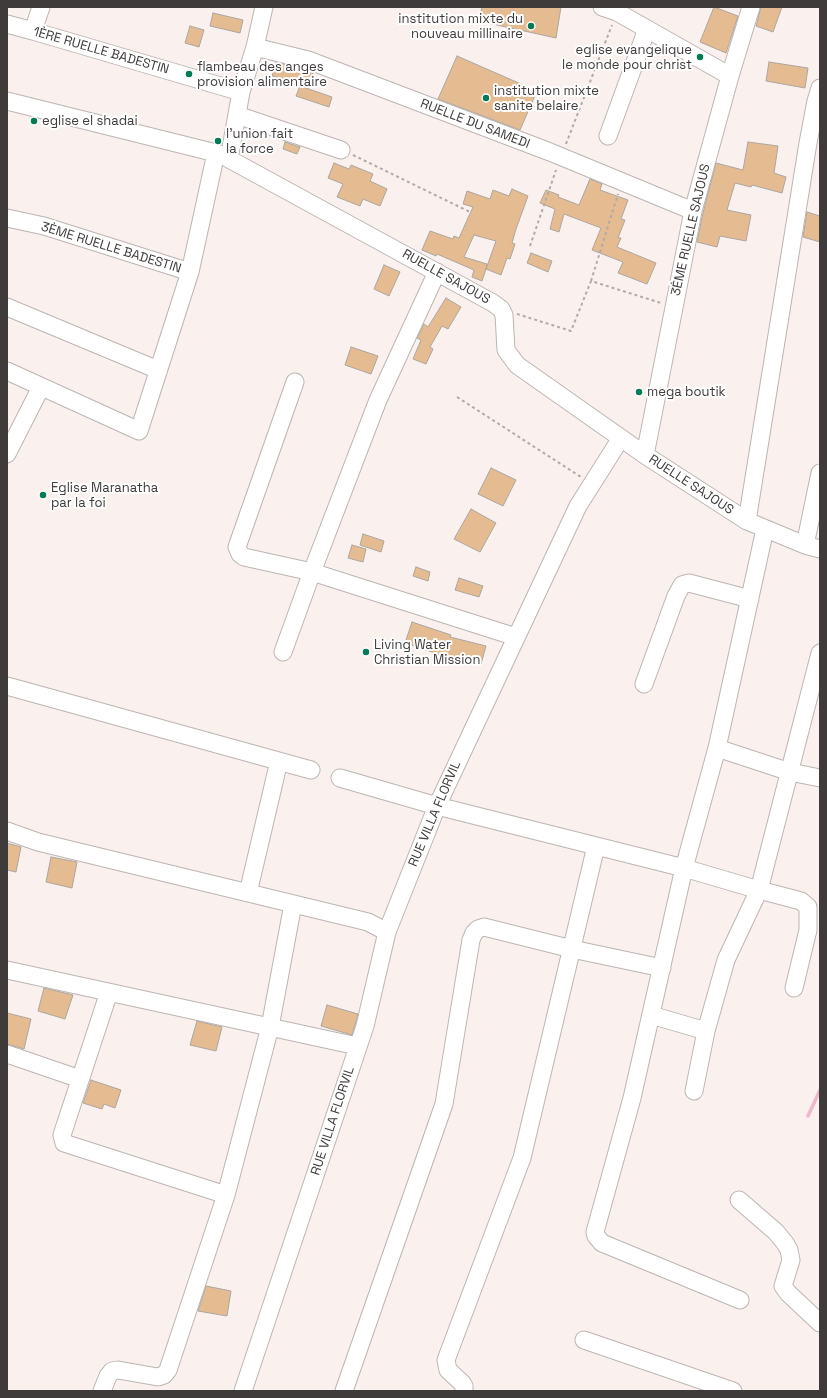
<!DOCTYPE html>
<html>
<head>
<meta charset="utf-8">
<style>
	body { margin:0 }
	#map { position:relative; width:827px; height:1398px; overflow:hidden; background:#faf1ee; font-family:"Space Grotesk",sans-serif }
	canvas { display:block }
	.frame { position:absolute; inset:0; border:8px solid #3e3b3a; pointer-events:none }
</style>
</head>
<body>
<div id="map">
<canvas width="827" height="1398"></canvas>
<div class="frame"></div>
</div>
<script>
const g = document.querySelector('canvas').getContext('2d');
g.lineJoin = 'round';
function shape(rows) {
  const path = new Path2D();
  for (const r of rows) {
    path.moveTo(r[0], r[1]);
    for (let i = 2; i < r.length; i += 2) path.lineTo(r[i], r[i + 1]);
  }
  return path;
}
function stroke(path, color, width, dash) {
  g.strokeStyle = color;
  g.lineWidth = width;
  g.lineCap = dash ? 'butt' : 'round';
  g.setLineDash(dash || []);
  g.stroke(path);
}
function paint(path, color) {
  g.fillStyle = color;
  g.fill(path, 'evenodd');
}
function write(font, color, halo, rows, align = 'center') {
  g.font = font + ' "Space Grotesk",sans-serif';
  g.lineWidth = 4;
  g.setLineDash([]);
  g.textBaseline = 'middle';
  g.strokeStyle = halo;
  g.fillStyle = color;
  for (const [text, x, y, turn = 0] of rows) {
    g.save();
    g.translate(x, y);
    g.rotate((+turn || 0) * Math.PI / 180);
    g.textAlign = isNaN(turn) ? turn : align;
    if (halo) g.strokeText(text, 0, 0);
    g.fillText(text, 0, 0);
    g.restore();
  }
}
stroke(shape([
	[808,1116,820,1090]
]), '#f0b6cc', 3.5);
const building = shape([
	[482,7,561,7,556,38,479,21,482,7],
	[714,7,738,16,726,53,700,42,714,7],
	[761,7,782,7,773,32,756,26,761,7],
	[213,13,243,20,240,33,210,26,213,13],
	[190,26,204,30,199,47,185,43,190,26],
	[457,56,537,91,520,130,438,99,457,56],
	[276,62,313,73,309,86,272,76,276,62],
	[769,62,808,68,805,88,766,81,769,62],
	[300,86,332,97,329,107,296,96,300,86],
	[285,142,300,147,297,154,283,149,285,142],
	[748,142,778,146,774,173,786,177,782,193,752,185,751,187,735,183,727,210,751,215,746,241,720,236,717,247,697,242,703,213,716,163,743,170,748,142],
	[334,163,349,169,351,165,373,174,370,181,387,189,380,206,363,199,360,206,337,197,343,184,328,178,334,163],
	[590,179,602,184,600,190,628,200,621,219,625,220,618,238,621,238,617,247,656,263,647,284,618,273,623,262,592,250,601,228,564,214,559,232,550,229,555,209,540,203,546,190,559,195,558,197,579,205,590,179],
	[512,189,528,196,516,229,512,243,515,244,510,259,507,258,501,275,486,269,482,281,472,277,474,270,437,254,436,256,422,250,430,231,453,239,454,236,459,238,473,207,463,204,467,191,490,199,493,190,509,196,512,189],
	[474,235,496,241,486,269,487,264,464,257,474,235],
	[807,212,820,216,820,242,803,237,807,212],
	[531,253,552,261,548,272,527,263,531,253],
	[384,265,400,272,389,296,374,289,384,265],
	[446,298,461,307,448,329,442,326,430,347,433,349,426,364,413,359,421,340,417,338,424,324,428,327,446,298],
	[351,347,378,356,371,374,345,365,351,347],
	[491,468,516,480,503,506,478,494,491,468],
	[471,509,496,523,480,552,454,539,471,509],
	[363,534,384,541,381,552,360,545,363,534],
	[352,545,366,549,363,562,348,558,352,545],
	[416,567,430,572,428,581,413,576,416,567],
	[459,578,483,586,479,597,455,590,459,578],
	[412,622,451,635,450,637,486,646,481,664,444,655,444,656,405,643,412,622],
	[7,843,21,847,16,872,7,870,7,843],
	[51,857,77,862,72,888,46,882,51,857],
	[44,988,73,995,65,1019,38,1011,44,988],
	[327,1005,358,1014,352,1035,321,1026,327,1005],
	[7,1013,31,1019,24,1049,7,1044,7,1013],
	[197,1021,222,1027,216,1051,190,1045,197,1021],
	[91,1080,121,1090,115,1108,104,1104,102,1109,83,1103,91,1080],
	[206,1286,231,1291,227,1316,198,1311,206,1286]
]);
paint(building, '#e5bb92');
stroke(building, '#aba5a0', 1);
const minor = shape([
	[264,7,255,47,241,92,229,159,493,303,501,309,504,315,506,350,517,365,645,455,747,521,805,545,820,549],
	[602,7,617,12,730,76],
	[7,24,33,31,241,92],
	[33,31,41,7],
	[255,47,308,60,550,152,693,211],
	[7,101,216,153,226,157],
	[237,115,341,150],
	[608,136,647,29],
	[7,218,44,226,190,272,216,153],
	[7,307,158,370],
	[7,371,139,431,190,272],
	[295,382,237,547,240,554,244,557,312,572,516,637],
	[7,454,41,387],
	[645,455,693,211,730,76,751,7],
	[747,521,808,143,816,101,820,88],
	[805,545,820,473],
	[283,652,312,572,378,400,437,272],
	[644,684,676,596,682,585,689,583,750,599],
	[7,686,311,770],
	[717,748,790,772,820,778],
	[340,778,437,806,684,868,759,890,820,653],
	[7,831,38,842,368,922,387,932],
	[759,890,801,901,808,907,808,930,794,988],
	[248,893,279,761],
	[7,970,357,1046],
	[109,992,62,1135,64,1143,226,1195],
	[651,1015,706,1031],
	[7,1054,80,1079],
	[694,1091,706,1031,726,960,759,890],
	[739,1200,776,1232,785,1243,789,1250,791,1260,783,1286,788,1293,820,1323],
	[740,1300,602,1243,596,1236,595,1232,632,1098,684,868,717,748,765,529],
	[584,1340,733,1391],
	[102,1391,108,1376,112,1371,118,1370,158,1377,164,1375,168,1370,226,1195,270,1027,293,904],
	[243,1391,365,1026,387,932,437,806,578,506,621,438],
	[344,1391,444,1104,471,940,474,933,478,929,484,927,572,949,662,968],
	[464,1391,464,1386,462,1383,448,1370,446,1360,522,1158,596,846]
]);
stroke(minor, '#bcb5b2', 19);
stroke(shape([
	[566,144,612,25],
	[353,155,470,212],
	[530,246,556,170],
	[591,281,618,194],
	[517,314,571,331,591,281,661,303],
	[457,397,581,477]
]), '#b1aaa8', 2, [3, 3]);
stroke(minor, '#fff', 17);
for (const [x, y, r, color] of [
	[531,26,4,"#047a56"],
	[700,57,4,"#047a56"],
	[189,74,4,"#047a56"],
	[486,98,4,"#047a56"],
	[34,121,4,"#047a56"],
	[218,141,4,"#047a56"],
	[639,392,4,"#047a56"],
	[43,495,4,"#047a56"],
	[366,652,4,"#047a56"]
]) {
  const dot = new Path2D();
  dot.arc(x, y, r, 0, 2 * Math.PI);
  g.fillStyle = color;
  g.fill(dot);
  stroke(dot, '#fff', 1.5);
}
write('13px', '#3e3b3a', '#fff', [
	["institution mixte du",523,19,"right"],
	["nouveau millinaire",523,34,"right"],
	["eglise evangelique",692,50,"right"],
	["le monde pour christ",692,65,"right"],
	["flambeau des anges",197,67],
	["provision alimentaire",197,82],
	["institution mixte",494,91],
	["sanite belaire",494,106],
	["eglise el shadai",42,121],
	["l'union fait",226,134],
	["la force",226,149],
	["mega boutik",647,392],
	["Eglise Maranatha",51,488],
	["par la foi",51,503],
	["Living Water",374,645],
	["Christian Mission",374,660]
], 'left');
write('13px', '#3e3b3a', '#fff', [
	["1ÈRE RUELLE BADESTIN",101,51,16],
	["RUELLE DU SAMEDI",475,124,21],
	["3ÈME RUELLE SAJOUS",691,230,-77],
	["3ÈME RUELLE BADESTIN",111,248,17],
	["RUELLE SAJOUS",446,277,29],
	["RUELLE SAJOUS",691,485,33],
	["RUE VILLA FLORVIL",435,814,-67],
	["RUE VILLA FLORVIL",333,1121,-72]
]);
</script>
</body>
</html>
